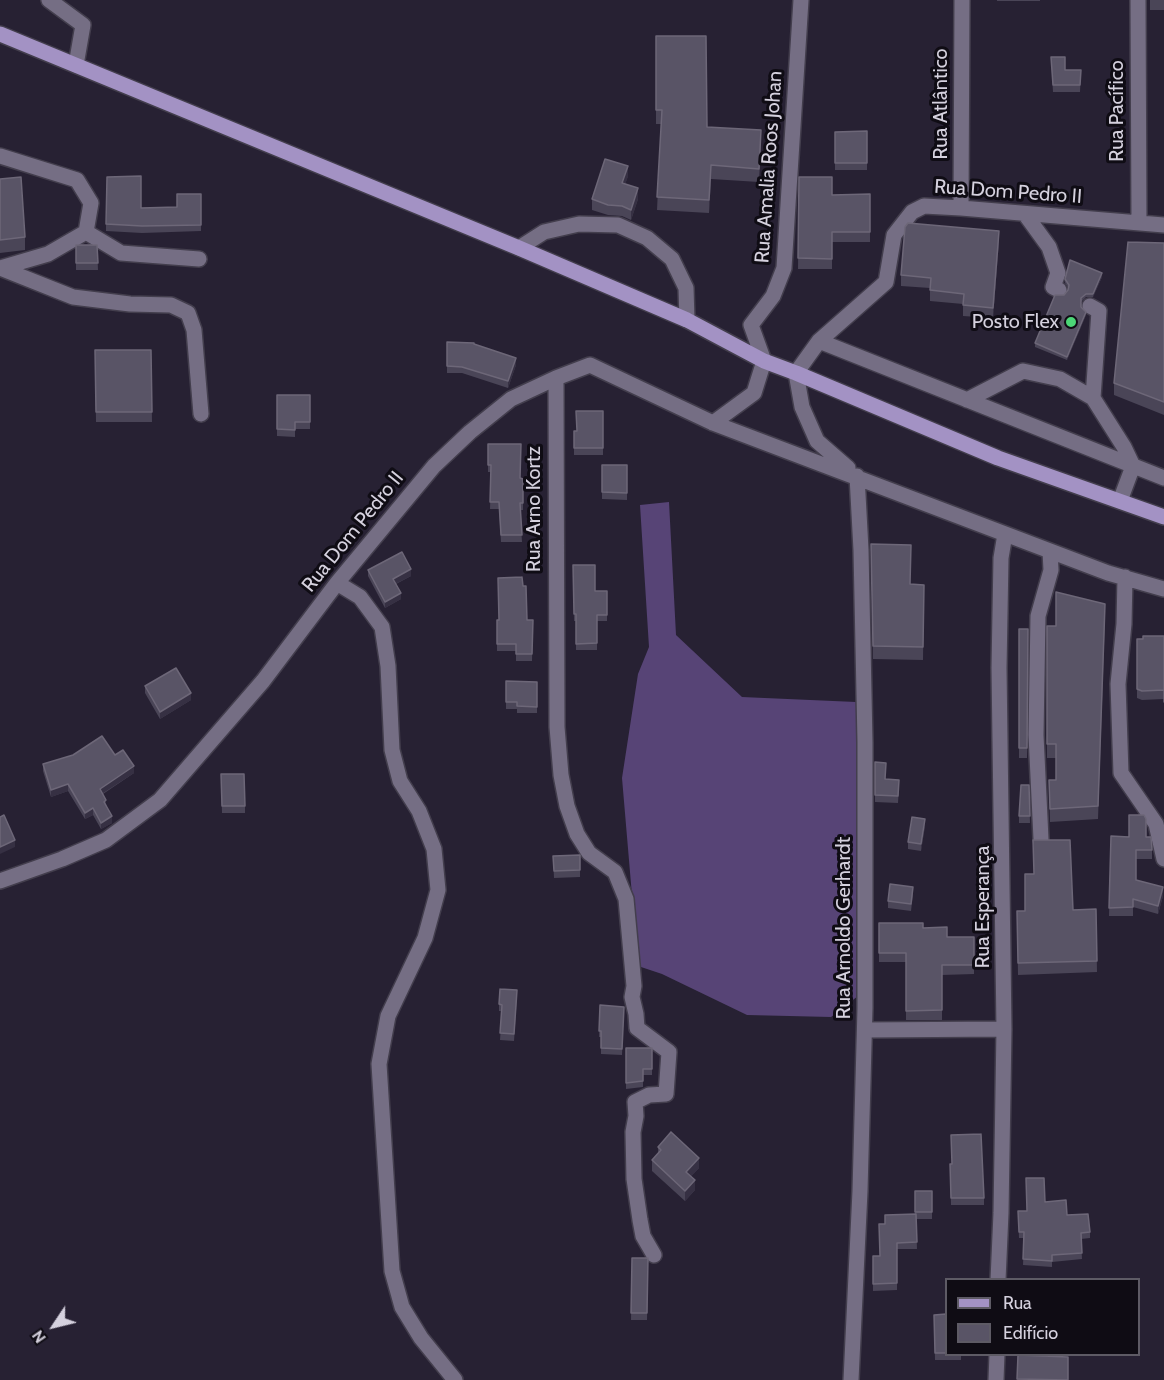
<!DOCTYPE html>
<html>
<head>
<meta charset="utf-8">
<style>
	body { margin:0 }
	#map { position:relative; width:1164px; height:1380px; overflow:hidden; background:#272133; font-family:Cabin,sans-serif }
	canvas { display:block }
	.legend { position:absolute; left:945px; top:1278px; width:195px; height:78px; box-sizing:border-box; background:#0f0c14; border:2px solid #5e5b65; margin:0; padding:8px 10px; list-style:none; font-size:18px; color:#d5d1de }
	.legend li { display:flex; align-items:center; gap:12px; height:30px }
	.legend b { width:30px; border:2px solid #5e5b65 }
	.north { position:absolute; left:24px; top:1296px; width:60px; height:60px; -webkit-text-stroke:4px #0f0c14; paint-order:stroke; rotate:235deg; font-size:16px; font-weight:700; line-height:24px; text-align:center; color:#d5d1de }
	.north::after { content:''; display:block; margin:auto; width:21px; height:27px; background:#d5d1de; clip-path:polygon(50% 0,100% 100%,50% 72%,0 100%) }
</style>
</head>
<body>
<div id="map">
<canvas width="1164" height="1380"></canvas>
<ul class="legend">
<li><b style="height:8px;background:#a392c4"></b>Rua</li>
<li><b style="height:16px;background:#595466"></b>Edifício</li>
</ul>
<div class="north">N</div>
</div>
<script>
const g = document.querySelector('canvas').getContext('2d');
g.lineJoin = 'round';
function paint(path, color) {
  g.fillStyle = color;
  g.fill(path, 'evenodd');
}
function shape(rows) {
  const path = new Path2D();
  for (const r of rows) {
    path.moveTo(r[0], r[1]);
    for (let i = 2; i < r.length; i += 2) path.lineTo(r[i], r[i + 1]);
  }
  return path;
}
function stroke(path, color, width, dash) {
  g.strokeStyle = color;
  g.lineWidth = width;
  g.lineCap = dash ? 'butt' : 'round';
  g.setLineDash(dash || []);
  g.stroke(path);
}
function write(font, color, halo, rows, align = 'center') {
  g.font = font + ' Cabin,sans-serif';
  g.lineWidth = 6;
  g.setLineDash([]);
  g.textBaseline = 'middle';
  g.strokeStyle = halo;
  g.fillStyle = color;
  for (const [text, x, y, turn = 0] of rows) {
    g.save();
    g.translate(x, y);
    g.rotate((+turn || 0) * Math.PI / 180);
    g.textAlign = isNaN(turn) ? turn : align;
    if (halo) g.strokeText(text, 0, 0);
    g.fillText(text, 0, 0);
    g.restore();
  }
}
paint(shape([
	[669,502,676,635,742,697,856,702,858,996,831,1017,747,1015,662,974,638,966,622,778,638,674,649,647,640,505]
]), '#574476');
const minor = shape([
	[49,0,83,25,76,65],
	[1138,0,1139,222],
	[0,156,77,180,91,203,86,232,48,254,0,268],
	[961,208,962,0],
	[1025,214,1049,247,1058,273,1053,287,1059,290],
	[86,232,121,253,199,259],
	[519,248,544,232,579,224,618,225,647,238,672,259,686,288,687,320],
	[0,268,73,297,130,304,171,305,188,313,194,330,201,414],
	[1090,306,1099,311,1093,398,1124,447,1133,466,1120,501],
	[819,341,1164,478],
	[556,378,557,727,561,775,567,806,577,834,589,853,615,872,626,899,634,986,632,997,636,1014,637,1028,669,1052,666,1094,649,1095,635,1102,636,1116,633,1132,634,1179,640,1220,643,1236,654,1255],
	[967,400,1023,371,1060,379,1093,398],
	[713,423,754,393,764,361,751,325,773,296,784,268,801,0],
	[848,468,817,441,802,407,796,373,819,341,886,282,894,235,912,212,924,206,961,208,1164,225],
	[1125,577,1124,624,1118,684,1121,773,1156,824,1164,859],
	[337,583,360,597,382,627,388,666,392,750,400,781,419,811,434,849,438,890,425,938,388,1016,379,1064,392,1271,402,1307,421,1338,455,1380],
	[1041,839,1036,735,1038,616,1051,570,1050,551],
	[0,881,62,859,106,840,160,800,263,681,337,583,434,466,470,432,511,399,556,378,590,365,713,423,1108,573,1164,589],
	[865,1030,1004,1029],
	[998,1280,1001,1213,1004,1029,999,668,1001,558,1005,534],
	[851,1380,860,1191,865,1008,865,742,861,550,857,476],
	[996,1380,997,1354]
]);
const major = shape([
	[0,34,519,248,687,320,764,361,796,373,998,458,1164,517]
]);
stroke(minor, '#433e4d', 18);
stroke(major, '#433e4d', 18);
stroke(minor, '#756e84', 15);
stroke(major, '#a392c4', 15);
paint(shape([
	[997,0,1040,0,1040,1,997,1],
	[1150,0,1164,0,1164,10,1150,10],
	[656,36,707,127,761,144,759,182,711,179,709,213,657,210,661,124,656,124],
	[1051,57,1065,70,1081,70,1080,92,1053,92],
	[867,131,867,170,835,170,835,132],
	[628,176,625,184,638,199,631,220,622,216,608,215,592,210,592,199],
	[799,177,832,195,870,194,870,242,832,242,832,269,798,269],
	[0,179,25,237,25,250,0,253],
	[201,194,201,231,142,233,106,231,106,224,141,208,177,207],
	[999,241,993,318,963,316,963,304,930,301,930,288,901,286,901,275],
	[1164,243,1164,415,1114,395,1114,383],
	[76,245,97,245,98,270,76,270],
	[1102,277,1093,297,1086,297,1081,302,1081,307,1086,315,1067,360,1035,347,1035,343,1064,295,1068,290,1068,288,1065,283,1065,279],
	[447,342,474,344,516,365,508,388,462,373,447,373],
	[95,350,151,350,152,422,96,422],
	[277,395,310,395,310,429,295,429,295,437,277,436],
	[603,411,603,455,574,455,574,431,577,431],
	[488,444,521,478,523,479,523,510,520,510,522,542,501,542,499,509,490,509,491,472,488,472],
	[602,465,627,465,627,500,602,499],
	[871,544,910,584,924,585,923,660,873,659],
	[573,565,595,591,607,591,607,621,597,621,597,650,576,650,576,621,574,621],
	[368,570,411,576,396,584,401,599,385,608,368,576],
	[523,586,527,620,533,620,532,661,516,661,516,651,497,651,497,620,499,620],
	[1105,618,1098,819,1050,822,1049,780,1056,780,1056,758,1047,758,1047,626,1056,626],
	[1019,629,1028,629,1027,758,1019,758],
	[1164,636,1164,711,1164,699,1142,700,1137,698,1137,639],
	[506,681,537,682,537,713,517,713,517,709,506,709],
	[145,686,191,700,160,719,145,693],
	[73,755,115,755,134,773,103,794,112,823,101,829,93,815,85,819,68,791,51,797,43,771,43,764],
	[875,762,886,779,899,787,898,803,875,802],
	[221,774,245,806,245,813,222,813],
	[1029,785,1030,823,1019,823,1019,816],
	[925,826,921,851,908,849,908,842],
	[1111,836,1146,837,1152,850,1152,859,1136,859,1136,880,1163,896,1158,914,1133,907,1133,916,1109,916],
	[580,855,580,877,554,878,553,856],
	[913,894,911,911,888,908,888,901],
	[1096,909,1097,972,1018,975,1017,911],
	[879,923,923,928,947,937,974,937,974,974,942,975,942,1020,906,1020,906,962,879,962],
	[517,997,514,1041,500,1040,502,1011,499,1011,499,1004],
	[600,1005,624,1007,622,1055,601,1054,601,1037,599,1037],
	[626,1048,652,1048,652,1075,643,1075,643,1087,626,1089],
	[658,1147,699,1168,691,1176,695,1190,685,1201,652,1171,652,1160,658,1153],
	[950,1164,984,1198,984,1205,951,1205],
	[915,1191,932,1191,932,1219,916,1219,917,1249,897,1249,897,1290,873,1291,873,1256,880,1256,885,1224,915,1214],
	[1045,1202,1067,1215,1090,1232,1090,1238,1081,1239,1082,1259,1052,1262,1052,1267,1023,1265,1024,1238,1019,1238,1018,1211,1027,1211],
	[632,1258,648,1258,647,1320,631,1320],
	[946,1314,946,1354,961,1354,961,1360,935,1360,934,1315],
	[1018,1355,1068,1380,1017,1380]
]), '#4a4557');
paint(shape([
	[711,165,711,179,709,213,709,200],
	[628,166,628,176,622,194,622,183],
	[638,188,638,199,631,220,631,210],
	[999,231,999,241,993,318,993,308],
	[1102,273,1102,277,1093,297,1093,294],
	[1086,312,1086,315,1067,360,1067,357],
	[516,358,516,365,508,388,508,381],
	[411,569,411,576,393,585,393,579],
	[401,593,401,599,385,608,385,602],
	[191,693,191,700,160,719,160,712],
	[134,766,134,773,100,795,100,789],
	[68,784,68,791,51,797,51,790],
	[93,808,93,815,85,819,85,813],
	[112,816,112,823,101,829,101,823],
	[925,819,925,826,921,851,921,844],
	[15,840,15,847,0,854,0,847],
	[1163,887,1163,896,1158,914,1158,906],
	[699,1158,699,1168,686,1182,686,1172],
	[695,1180,695,1190,685,1201,685,1191]
]), '#363043');
const building = shape([
	[656,36,706,36,707,127,761,130,759,169,711,165,709,200,657,197,662,110,656,110,656,36],
	[1051,57,1065,57,1065,70,1081,70,1080,85,1053,85,1051,57],
	[867,131,867,163,835,163,835,132,867,131],
	[605,159,628,166,622,183,638,188,631,210,622,206,608,205,592,199,605,159],
	[141,176,141,208,177,207,177,194,201,194,201,225,142,226,106,224,107,177,141,176],
	[21,177,25,237,0,240,0,179,21,177],
	[799,177,832,177,832,195,870,194,870,232,832,232,832,259,798,258,799,177],
	[908,223,999,231,993,308,963,305,964,294,930,290,931,278,901,275,905,227,908,223],
	[1128,242,1164,243,1164,402,1114,383,1128,242],
	[76,245,97,245,98,263,76,263,76,245],
	[1070,260,1102,273,1093,294,1086,294,1081,298,1081,307,1086,312,1067,357,1035,343,1055,295,1064,295,1068,290,1069,285,1065,279,1070,260],
	[447,342,474,343,474,344,516,358,508,381,462,367,447,366,447,342],
	[95,350,151,350,152,412,96,412,95,350],
	[277,395,310,395,310,422,295,422,295,430,277,429,277,395],
	[576,411,603,411,603,448,574,448,574,431,577,431,576,411],
	[488,444,521,444,520,478,523,479,523,503,520,503,522,535,501,535,499,502,490,502,491,465,488,465,488,444],
	[602,465,627,465,627,493,602,492,602,465],
	[871,544,911,545,910,584,924,585,923,647,873,646,871,544],
	[402,552,411,569,393,579,401,593,385,602,368,570,402,552],
	[573,565,595,565,595,591,607,591,607,615,597,615,597,643,576,644,576,614,574,614,573,565],
	[522,577,523,586,526,586,527,620,533,620,532,654,516,654,516,644,497,644,497,620,499,620,498,578,522,577],
	[1056,592,1105,604,1098,806,1050,809,1049,780,1056,780,1056,744,1047,744,1047,626,1056,626,1056,592],
	[1019,629,1028,629,1027,748,1019,748,1019,629],
	[1143,636,1164,636,1164,702,1164,690,1142,691,1137,689,1137,639,1143,639,1143,636],
	[176,668,191,693,160,712,145,686,176,668],
	[506,681,537,682,537,707,517,706,517,702,506,702,506,681],
	[102,736,115,755,123,750,134,766,100,789,106,800,104,802,112,816,101,823,93,808,85,813,68,784,51,790,43,764,73,755,102,736],
	[875,762,886,763,885,779,899,780,898,796,875,795,875,762],
	[221,774,244,774,245,806,222,806,221,774],
	[1021,785,1029,785,1030,816,1019,816,1021,785],
	[4,815,15,840,0,847,0,817,4,815],
	[1129,815,1144,815,1146,819,1146,837,1151,837,1152,850,1136,850,1136,880,1163,887,1158,906,1133,899,1133,907,1109,908,1111,836,1129,837,1129,815],
	[912,817,925,819,921,844,908,842,912,817],
	[1033,840,1070,840,1073,910,1096,909,1097,961,1018,963,1017,911,1025,911,1025,874,1034,874,1033,840],
	[580,855,580,870,554,871,553,856,580,855],
	[890,884,913,887,911,904,888,901,890,884],
	[879,923,923,923,923,928,947,927,947,937,974,937,974,965,942,965,942,1010,906,1011,906,953,879,953,879,923],
	[500,989,517,990,514,1034,500,1033,502,1005,499,1004,500,989],
	[600,1005,624,1007,622,1049,601,1048,601,1031,599,1031,600,1005],
	[626,1048,652,1048,652,1069,643,1069,643,1081,626,1083,626,1048],
	[671,1132,699,1158,686,1172,695,1180,685,1191,652,1160,661,1150,658,1147,671,1132],
	[981,1134,984,1198,951,1198,950,1164,952,1164,951,1135,981,1134],
	[1026,1178,1044,1178,1045,1202,1066,1200,1067,1215,1088,1214,1090,1232,1081,1233,1082,1253,1052,1255,1052,1261,1023,1259,1024,1232,1019,1232,1018,1211,1027,1211,1026,1178],
	[915,1191,932,1191,932,1212,915,1212,915,1191],
	[916,1214,917,1242,897,1243,897,1283,873,1284,873,1256,880,1256,879,1224,885,1224,885,1215,916,1214],
	[632,1258,648,1258,647,1313,631,1313,632,1258],
	[946,1314,946,1353,935,1353,934,1315,946,1314],
	[1018,1355,1068,1357,1068,1380,1017,1379,1018,1355]
]);
paint(building, '#595466');
stroke(building, '#6d6778', 1.5);
for (const [x, y, r, color] of [
	[1071,322,6,"#4cd677"]
]) {
  const dot = new Path2D();
  dot.arc(x, y, r, 0, 2 * Math.PI);
  g.fillStyle = color;
  g.fill(dot);
  stroke(dot, '#0f0c14', 2);
}
write('20px', '#d5d1de', '#0f0c14', [
	["Rua Atlântico",941,104,-90],
	["Rua Pacífico",1117,111,-90],
	["Rua Amalia Roos Johan",769,167,-86],
	["Rua Dom Pedro II",1008,192,4],
	["Rua Arno Kortz",534,509,-90],
	["Rua Dom Pedro II",353,532,-51],
	["Rua Esperança",983,907,-90],
	["Rua Arnoldo Gerhardt",844,928,-90]
]);
write('20px', '#d5d1de', '#0f0c14', [
	["Posto Flex",1059,322]
], 'right');
</script>
</body>
</html>
